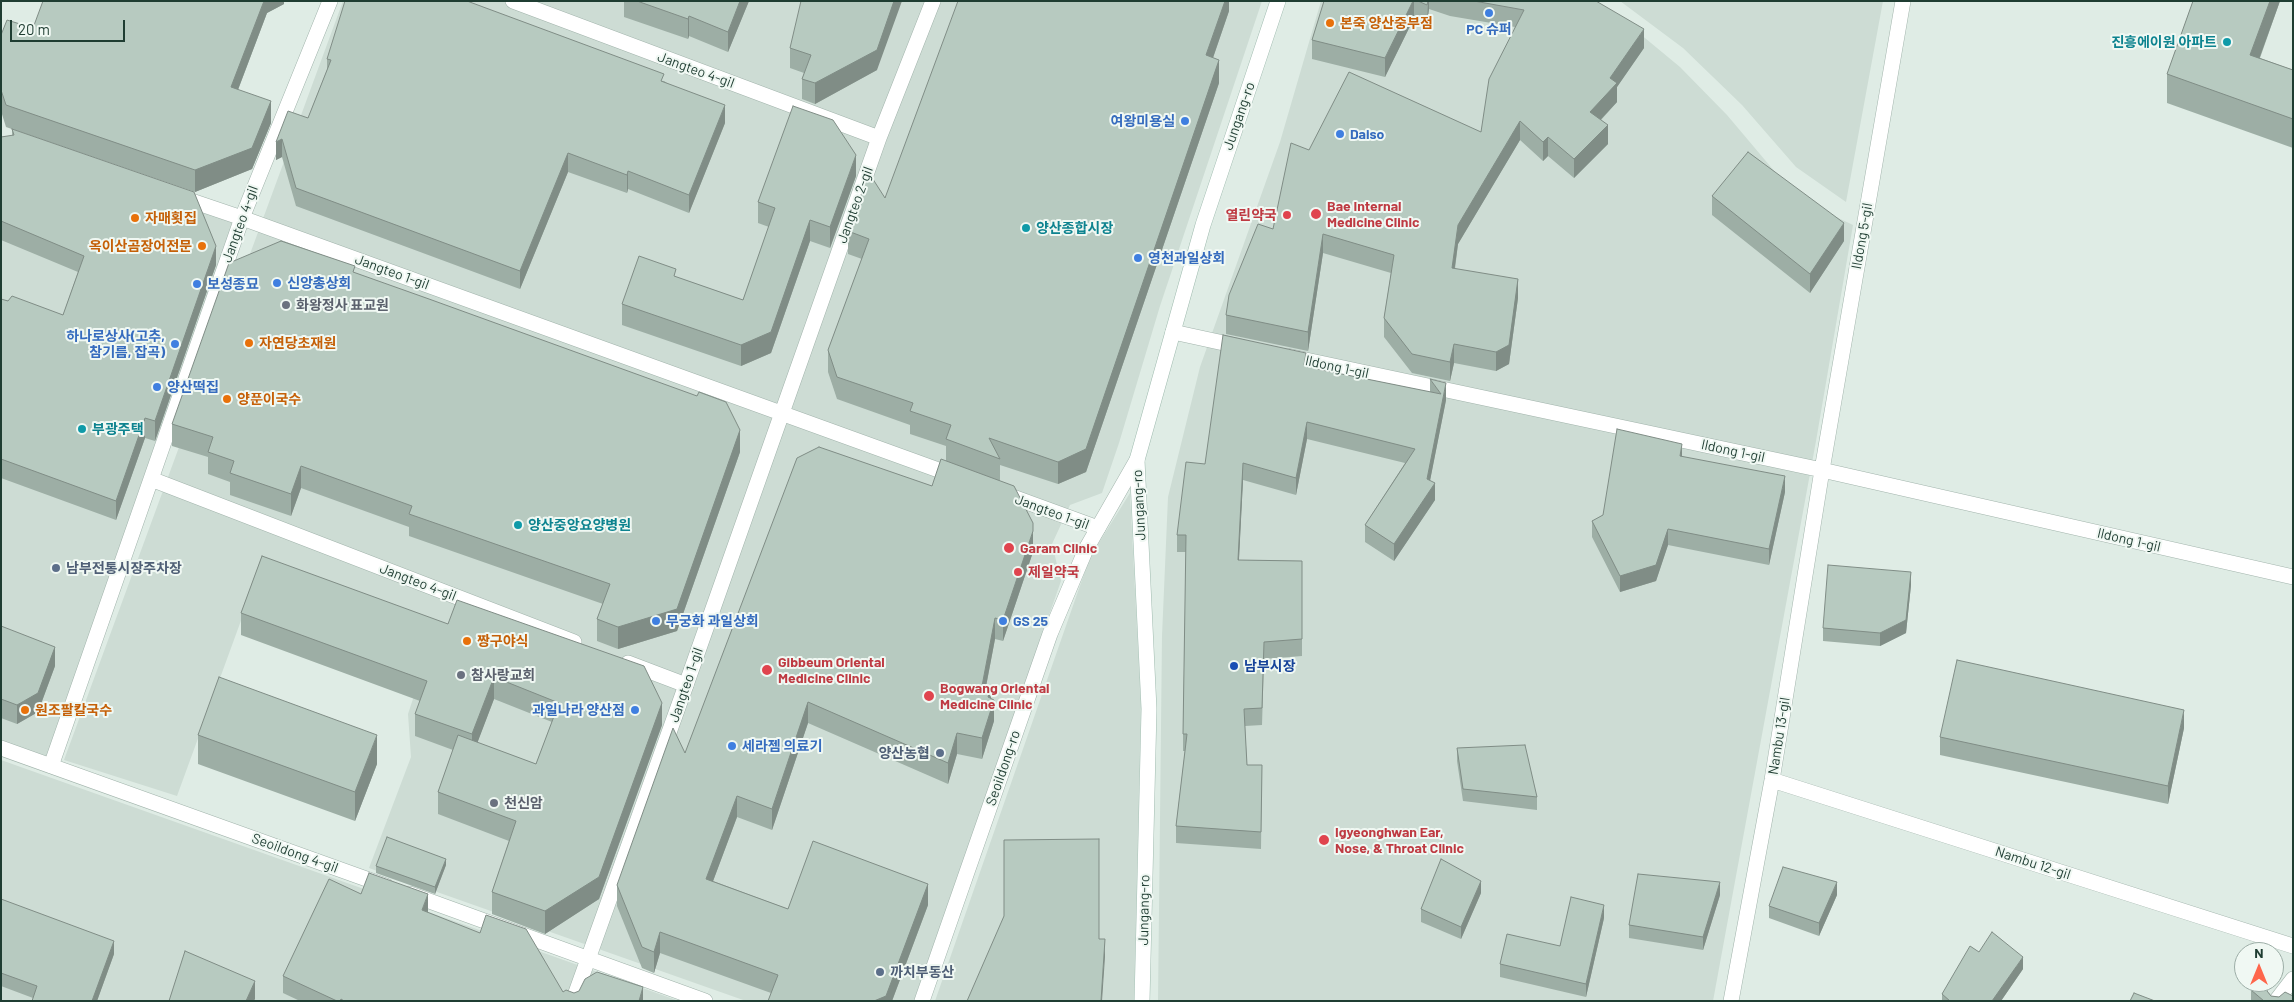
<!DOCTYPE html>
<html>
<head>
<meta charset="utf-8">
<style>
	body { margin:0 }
	#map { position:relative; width:2294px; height:1002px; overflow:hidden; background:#dfece5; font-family:Barlow,sans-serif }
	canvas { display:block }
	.frame { position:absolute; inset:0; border:2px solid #1f3d32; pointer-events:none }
	.north { position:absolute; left:2234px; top:942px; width:50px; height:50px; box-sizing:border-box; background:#f0f8f3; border:1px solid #9cada6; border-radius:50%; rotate:0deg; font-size:14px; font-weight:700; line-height:20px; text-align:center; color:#1f3d32 }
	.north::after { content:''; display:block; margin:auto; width:18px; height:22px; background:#fe664b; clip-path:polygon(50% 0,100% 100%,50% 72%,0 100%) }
	.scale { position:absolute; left:10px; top:20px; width:115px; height:22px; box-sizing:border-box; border:2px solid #1f3d32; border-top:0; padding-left:6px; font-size:15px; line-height:18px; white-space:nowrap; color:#1f3d32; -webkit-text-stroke:4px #f0f8f3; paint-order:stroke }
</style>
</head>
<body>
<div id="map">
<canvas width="2294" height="1002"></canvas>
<div class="frame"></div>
<div class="north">N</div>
<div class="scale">20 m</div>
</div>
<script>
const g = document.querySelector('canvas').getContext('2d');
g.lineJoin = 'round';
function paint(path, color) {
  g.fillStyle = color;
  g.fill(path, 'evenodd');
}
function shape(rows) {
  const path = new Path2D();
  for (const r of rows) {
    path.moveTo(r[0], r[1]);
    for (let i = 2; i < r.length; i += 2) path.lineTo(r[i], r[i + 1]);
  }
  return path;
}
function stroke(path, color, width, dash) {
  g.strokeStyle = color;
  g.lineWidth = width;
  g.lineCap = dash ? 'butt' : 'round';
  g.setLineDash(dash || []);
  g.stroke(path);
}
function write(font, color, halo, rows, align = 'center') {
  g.font = font + ' Barlow,"Noto Sans KR",sans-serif';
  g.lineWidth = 4;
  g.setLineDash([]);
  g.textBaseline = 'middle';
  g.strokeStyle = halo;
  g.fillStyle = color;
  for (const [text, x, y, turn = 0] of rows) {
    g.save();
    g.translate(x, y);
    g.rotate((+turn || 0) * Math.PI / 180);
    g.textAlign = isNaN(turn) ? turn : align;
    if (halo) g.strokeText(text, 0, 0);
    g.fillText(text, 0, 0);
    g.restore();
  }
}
paint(shape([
	[343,1,1262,1,1160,306,1119,443,1102,493,1070,505,1052,544,1061,581,914,1001,746,1001,369,868,411,757,408,714,436,629,262,563,177,796,64,760],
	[1321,1,1583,1,1622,19,1680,67,1727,115,1781,179,1832,215,1853,225,1816,441,1713,1001,1158,1001,1162,636,1168,497,1200,367,1280,142],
	[1620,1,1883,1,1846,202,1796,167,1742,105,1683,48],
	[1,137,235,223,49,760,1,743],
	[1130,493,1141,707,1134,1001,935,1001,1090,557],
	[1,760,679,1001,1,1001]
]), '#cddcd4');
const service = shape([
	[513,1,879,138],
	[242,218,955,476],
	[1002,493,1098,528],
	[686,685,879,138,933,1]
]);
const minor = shape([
	[180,197,242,218],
	[1173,332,1242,347],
	[1287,356,1822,470,2293,577],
	[151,479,574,642],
	[1,748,386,886],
	[51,766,242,218,330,1],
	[1772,780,2293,946],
	[410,894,705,1001],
	[573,1001,686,685,628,663],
	[922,1001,1050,634,1086,549,1137,460],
	[1731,1001,1772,780,1822,470,1903,1],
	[2276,1001,2293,979]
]);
const secondary = shape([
	[1142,1001,1149,709,1137,460,1203,225,1278,1]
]);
stroke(service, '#a2b4ac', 16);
stroke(minor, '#a2b4ac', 16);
stroke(secondary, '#9fbbaf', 16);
stroke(service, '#fff', 15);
stroke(minor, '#fff', 15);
stroke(secondary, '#fff', 15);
paint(shape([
	[284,1,284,4,267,13,238,90,271,123,252,169,195,192,6,127,1,111,1,35,33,28],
	[624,1,749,1,728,52,689,36,688,39,624,17],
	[1229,1,1229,11,1213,58,1219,83,1086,472,1058,484,1000,465,1000,481,1033,552,1003,641,995,639,986,687,991,698,994,721,982,759,957,754,948,784,808,723,772,830,737,817,713,881,788,909,928,905,892,1001,768,1001,771,993,660,953,654,973,642,968,617,906,617,885,685,753,932,486,946,461,946,446,910,434,910,425,837,399,828,372,828,350,862,259,848,254,848,231,885,198],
	[1324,1,1596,1,1644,48,1617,87,1617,102,1601,120,1608,144,1574,178,1548,156,1543,161,1520,140,1458,244,1455,269,1518,298,1509,364,1496,371,1454,363,1450,381,1412,373,1384,337,1384,318,1391,273,1323,253,1308,351,1226,334,1226,315,1273,229,1309,150,1481,132,1515,27,1450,16,1429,9,1427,24,1414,18,1385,77,1312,59,1312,40],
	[2193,1,2280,1,2260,58,2293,70,2293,148,2167,103,2167,74],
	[790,48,877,70,815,104,802,99,802,79,804,73,790,68],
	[327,59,664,81,725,123,689,213,628,189,627,193,568,172,520,289,296,206,282,157,276,160,276,142,308,118,327,70],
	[12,129,216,265,155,441,145,438,116,520,1,478,1,299,63,315,78,272,1,240,1,137,12,136],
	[856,176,830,248,810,241,771,353,741,366,622,325,622,304,676,277,743,300,769,227,758,223,758,202],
	[1712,196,1844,241,1810,293,1712,215],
	[355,273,740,452,677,631,618,649,597,641,597,619,603,604,409,536,409,527,301,488,291,516,230,495,230,482,208,474,208,457,172,446,172,424],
	[1306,365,1317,369,1430,392,1430,379,1446,400,1430,480,1435,500,1394,561,1365,542,1365,525,1405,463,1307,439,1296,495,1243,480,1239,560,1302,561,1302,656,1264,659,1262,725,1245,726,1247,765,1262,765,1261,849,1176,843,1176,826,1185,751,1183,751,1183,734,1186,552,1177,552,1177,535,1205,464],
	[1682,457,1785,492,1769,565,1668,545,1656,581,1620,592,1592,537,1592,521,1603,515],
	[262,556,662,725,599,899,545,934,492,914,492,892,509,841,438,814,438,792,453,750,415,736,415,714,420,701,241,635,241,613],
	[494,699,552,722,536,764,477,743],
	[1911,585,1906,633,1880,646,1823,641,1823,628],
	[1,626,55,666,38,712,17,724,1,718],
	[2184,728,2168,804,1940,755,1940,737],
	[198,735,377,764,355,821,198,764],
	[1457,748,1537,797,1537,810,1463,801,1457,761],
	[446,865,435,894,376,873,376,866],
	[1481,893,1461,939,1421,922,1421,909],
	[361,894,428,911,428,913,563,992,643,1001,300,1001,283,993,283,976],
	[1720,895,1703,950,1629,938,1629,925],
	[1837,895,1819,936,1769,918,1769,906],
	[1,899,114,954,97,1001,32,1001,33,998,1,986],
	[1604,918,1586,997,1500,977,1500,964,1560,946],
	[1979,952,2023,969,2001,1001,1942,1001,1942,994],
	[2251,990,2269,993,2271,996,2279,997,2293,1001,2251,1001]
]), '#9daea5');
paint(shape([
	[264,1,284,1,284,4,267,13,231,108,231,87],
	[740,1,749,1,728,52,728,32],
	[894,1,902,1,877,70,815,104,815,83],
	[1225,1,1229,1,1229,11,1206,78,1206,55],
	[1413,1,1414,1,1414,18,1385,77,1385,58],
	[1428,1,1429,1,1429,9,1427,24],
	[2270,1,2280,1,2250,84,2250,55],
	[689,16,689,36,688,39,688,19],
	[1644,29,1644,48,1617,87,1617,102,1590,131,1590,112,1610,78],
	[1219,60,1219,83,1086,472,1058,484,1058,462],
	[271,101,271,123,252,169,195,192,195,170],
	[725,105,725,123,689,213,689,195],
	[1520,121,1520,140,1458,244,1452,287,1452,268,1458,225],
	[1608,125,1608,144,1574,178,1574,159],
	[1548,137,1548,156,1543,161,1543,142],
	[282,139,282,157,276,160,276,142],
	[568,153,568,172,520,289,520,271],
	[856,155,856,176,830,248,830,227],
	[628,171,628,189,627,193,627,175],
	[810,220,810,241,771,353,741,366,741,345],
	[1844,223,1844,241,1810,293,1810,274],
	[1323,234,1323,253,1308,351,1308,332],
	[216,246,216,265,155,441,155,421],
	[1518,279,1518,298,1509,364,1496,371,1496,352],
	[1454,344,1454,363,1450,381,1450,362],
	[1446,383,1446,400,1427,496,1427,479],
	[145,418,145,438,116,520,116,501],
	[1307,422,1307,439,1296,495,1296,478],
	[740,430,740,452,677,631,618,649,618,627],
	[1682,444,1682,460,1680,456],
	[1243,463,1243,480,1238,577,1238,560],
	[301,466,301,488,291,516,291,494],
	[1785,476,1785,492,1769,565,1769,549],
	[1435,483,1435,500,1394,561,1394,544],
	[1668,529,1668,545,1656,581,1620,592,1620,576],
	[1033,531,1033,552,1003,641,1003,620],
	[1911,572,1911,585,1906,633,1880,646,1880,633],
	[995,618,995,639,982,707,982,686],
	[55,647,55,666,38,712,17,724,17,705],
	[494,677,494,699,472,757,472,734],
	[991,688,991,709,988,697],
	[994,700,994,721,982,759,982,738],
	[808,702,808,723,772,830,772,809],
	[662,703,662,725,599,899,545,934,545,911],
	[2184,710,2184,728,2168,804,2168,786],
	[957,733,957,754,948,784,948,763],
	[377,735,377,764,355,821,355,792],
	[737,796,737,817,706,900,706,879],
	[446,859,446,865,435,894,435,887],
	[1481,881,1481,893,1461,939,1461,927],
	[1720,882,1720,895,1703,950,1703,937],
	[1837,882,1837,895,1819,936,1819,923],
	[928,884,928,905,892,1001,874,1001],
	[428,894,428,911,422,928,422,910],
	[1604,905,1604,918,1586,997,1586,984],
	[660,932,660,953,654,973,654,952],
	[1105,939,1105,957,1102,1001,1101,1001],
	[114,941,114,954,97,1001,92,1001],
	[2023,957,2023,969,2001,1001,1992,1001],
	[255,981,255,999,254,1001,246,1001],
	[643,987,643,1001,639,1001]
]), '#808d86');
const building = shape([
	[43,1,264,1,231,87,271,101,252,148,195,170,6,105,1,90,1,35,7,20,33,28,43,1],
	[345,1,467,1,664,74,661,81,725,105,689,195,628,171,627,175,568,153,520,271,296,188,282,139,276,142,288,111,308,118,331,60,327,59,345,1],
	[637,1,740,1,728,32,689,16,688,19,637,1],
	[801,1,894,1,877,50,815,83,802,79,811,55,790,48,801,1],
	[958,1,1225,1,1206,55,1219,60,1086,449,1058,462,989,438,1000,459,946,439,951,425,910,411,913,403,837,377,828,350,869,239,848,231,869,173,885,198,958,1],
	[1324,1,1413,1,1385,58,1312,40,1324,1],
	[1418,1,1428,1,1427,5,1418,1],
	[1474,1,1596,1,1644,29,1610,78,1617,83,1590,112,1608,125,1574,159,1548,137,1543,142,1520,121,1458,225,1452,268,1518,279,1509,345,1496,352,1454,344,1450,362,1412,354,1384,318,1394,255,1323,234,1308,332,1226,315,1229,295,1258,224,1273,229,1291,143,1309,150,1349,72,1481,132,1489,79,1524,10,1474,1],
	[2193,1,2270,1,2250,55,2293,70,2293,119,2167,74,2193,1],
	[793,106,833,120,856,155,830,227,810,220,771,332,741,345,622,304,639,256,676,269,674,276,743,300,775,208,758,202,793,106],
	[12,129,194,192,216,246,155,421,145,418,116,501,1,459,1,299,8,301,12,296,63,315,84,256,1,221,1,137,14,135,12,129],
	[1748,152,1844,223,1810,274,1712,196,1748,152],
	[281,241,355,266,353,272,429,299,697,396,699,392,726,402,740,430,677,609,618,627,597,619,610,584,409,514,412,506,301,466,291,494,230,473,234,461,208,452,213,437,172,424,229,263,281,241],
	[1223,335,1306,353,1304,365,1317,367,1317,369,1441,394,1430,379,1446,383,1427,479,1435,483,1394,544,1365,525,1415,449,1307,422,1296,478,1243,463,1238,560,1302,561,1302,639,1264,642,1262,708,1244,709,1247,765,1262,765,1261,832,1176,826,1187,734,1183,734,1186,535,1177,535,1186,462,1205,464,1223,335],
	[1617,429,1682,444,1680,456,1785,476,1769,549,1668,529,1656,565,1620,576,1592,521,1603,515,1617,429],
	[819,447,932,486,941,459,1014,486,1033,523,1033,531,1003,620,995,618,982,686,991,688,988,697,994,700,982,738,957,733,948,763,808,702,772,809,737,796,706,879,788,909,813,841,928,884,886,996,874,1001,768,1001,778,975,660,932,654,952,642,947,617,885,673,728,685,753,797,458,819,447],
	[262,556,448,624,457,600,644,666,662,703,599,877,545,911,492,892,516,821,438,792,458,735,536,764,559,703,494,677,472,734,415,714,427,681,241,613,262,556],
	[1828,565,1911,572,1906,620,1880,633,1823,628,1828,565],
	[1,626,55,647,38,693,17,705,1,699,1,626],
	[1957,660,2184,710,2168,786,1940,737,1957,660],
	[219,677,377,735,355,792,198,735,219,677],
	[1525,745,1537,797,1463,789,1457,748,1525,745],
	[387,837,446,859,435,887,376,866,387,837],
	[1099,839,1099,939,1105,939,1101,1001,967,1001,1004,916,1004,840,1099,839],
	[1441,859,1481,881,1461,927,1421,909,1441,859],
	[1783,867,1837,882,1819,923,1769,906,1783,867],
	[369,873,428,894,422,910,480,933,486,915,526,929,563,992,566,990,574,993,579,991,585,979,597,972,643,987,639,1001,344,1001,341,999,340,1001,337,1001,283,976,329,879,361,894,369,873],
	[1638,874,1720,882,1703,937,1629,925,1638,874],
	[1571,897,1604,905,1586,984,1500,964,1507,934,1560,946,1571,897],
	[1,899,114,941,92,1001,32,1001,37,986,1,973,1,899],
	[1992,932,2023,957,1992,1001,1950,1001,1942,994,1970,946,1979,952,1992,932],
	[185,951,255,981,246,1001,169,1001,185,951],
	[2257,982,2269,982,2267,991,2271,996,2279,997,2285,992,2293,996,2293,1001,2264,1001,2251,990,2257,982],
	[2134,993,2155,1001,2130,1001,2134,993]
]);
paint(building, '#b7cac0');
stroke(building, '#808d86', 1);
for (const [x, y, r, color] of [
	[1489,13,5,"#3f7fe0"],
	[1330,23,5,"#e8710a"],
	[2227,42,5,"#0f9aa8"],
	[1185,121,5,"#3f7fe0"],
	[1340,134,5,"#3f7fe0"],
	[1316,214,6,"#e0444e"],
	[1287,215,5,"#e0444e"],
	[135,218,5,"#e8710a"],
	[1026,228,5,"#0f9aa8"],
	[202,246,5,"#e8710a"],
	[1138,258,5,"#3f7fe0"],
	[277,283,5,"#3f7fe0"],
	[197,284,5,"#3f7fe0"],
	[286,305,5,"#6b7280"],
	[249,343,5,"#e8710a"],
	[175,344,5,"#3f7fe0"],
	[157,387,5,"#3f7fe0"],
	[227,399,5,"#e8710a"],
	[82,429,5,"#0f9aa8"],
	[518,525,5,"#0f9aa8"],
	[1009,548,6,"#e0444e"],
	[56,568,5,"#5c6f8a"],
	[1018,572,5,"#e0444e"],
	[656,621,5,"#3f7fe0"],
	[1003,621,5,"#3f7fe0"],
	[467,641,5,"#e8710a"],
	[1234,666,5,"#1a4fb4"],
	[767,670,6,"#e0444e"],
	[461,675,5,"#6b7280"],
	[929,696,6,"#e0444e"],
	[25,710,5,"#e8710a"],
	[635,710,5,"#3f7fe0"],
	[732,746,5,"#3f7fe0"],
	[940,753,5,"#5c6f8a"],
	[494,803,5,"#6b7280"],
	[1324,840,6,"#e0444e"],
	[880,972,5,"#5c6f8a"]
]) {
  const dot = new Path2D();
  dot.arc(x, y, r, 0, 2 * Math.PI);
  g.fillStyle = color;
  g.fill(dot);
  stroke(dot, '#f0f8f3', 2);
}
write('bold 14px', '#c56008', '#f0f8f3', [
	["본죽 양산중부점",1340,23],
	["자매횟집",145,218],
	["옥이산곰장어전문",192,246,"right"],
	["자연당초재원",259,343],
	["양푼이국수",237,399],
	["짱구야식",477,641],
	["원조팔칼국수",35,710]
], 'left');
write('bold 14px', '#366cbe', '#f0f8f3', [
	["PC 슈퍼",1489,29,"center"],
	["여왕미용실",1175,121,"right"],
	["Daiso",1350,134],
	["영천과일상회",1148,258],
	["신앙총상회",287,283],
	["보성종묘",207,284],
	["하나로상사(고추,",165,336,"right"],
	["참기름, 잡곡)",165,352,"right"],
	["양산떡집",167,387],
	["무궁화 과일상회",666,621],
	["GS 25",1013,621],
	["과일나라 양산점",625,710,"right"],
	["세라젬 의료기",742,746]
], 'left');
write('bold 14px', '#0d838f', '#f0f8f3', [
	["진흥에이원 아파트",2217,42,"right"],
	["양산종합시장",1036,228],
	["부광주택",92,429],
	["양산중앙요양병원",528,525]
], 'left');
write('14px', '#1f3d32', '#f0f8f3', [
	["Jangteo 4-gil",696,70,20],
	["Jungang-ro",1239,116,-71],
	["Jangteo 2-gil",855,205,-70],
	["Jangteo 4-gil",240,224,-70],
	["Ildong 5-gil",1862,236,-80],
	["Jangteo 1-gil",392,272,20],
	["Ildong 1-gil",1337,367,12],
	["Ildong 1-gil",1733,451,12],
	["Jungang-ro",1139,505,-93],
	["Jangteo 1-gil",1052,512,20],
	["Ildong 1-gil",2129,540,13],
	["Jangteo 4-gil",418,582,21],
	["Jangteo 1-gil",686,685,-71],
	["Nambu 13-gil",1779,736,-81],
	["Seoildong-ro",1003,768,-71],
	["Seoildong 4-gil",295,853,20],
	["Nambu 12-gil",2033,863,18],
	["Jungang-ro",1144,910,-89]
]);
write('bold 14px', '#be3a42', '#f0f8f3', [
	["Bae Internal",1327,206],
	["Medicine Clinic",1327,222],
	["열린약국",1277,215,"right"],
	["Garam Clinic",1020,548],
	["제일약국",1028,572],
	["Gibbeum Oriental",778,662],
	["Medicine Clinic",778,678],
	["Bogwang Oriental",940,688],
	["Medicine Clinic",940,704],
	["Igyeonghwan Ear,",1335,832],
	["Nose, & Throat Clinic",1335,848]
], 'left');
write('bold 14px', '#5b616d', '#f0f8f3', [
	["화왕정사 표교원",296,305],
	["참사랑교회",471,675],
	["천신암",504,803]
], 'left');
write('bold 14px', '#4e5e75', '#f0f8f3', [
	["남부전통시장주차장",66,568],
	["양산농협",930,753,"right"],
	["까치부동산",890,972]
], 'left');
write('bold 14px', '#164399', '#f0f8f3', [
	["남부시장",1244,666]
], 'left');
</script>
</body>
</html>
